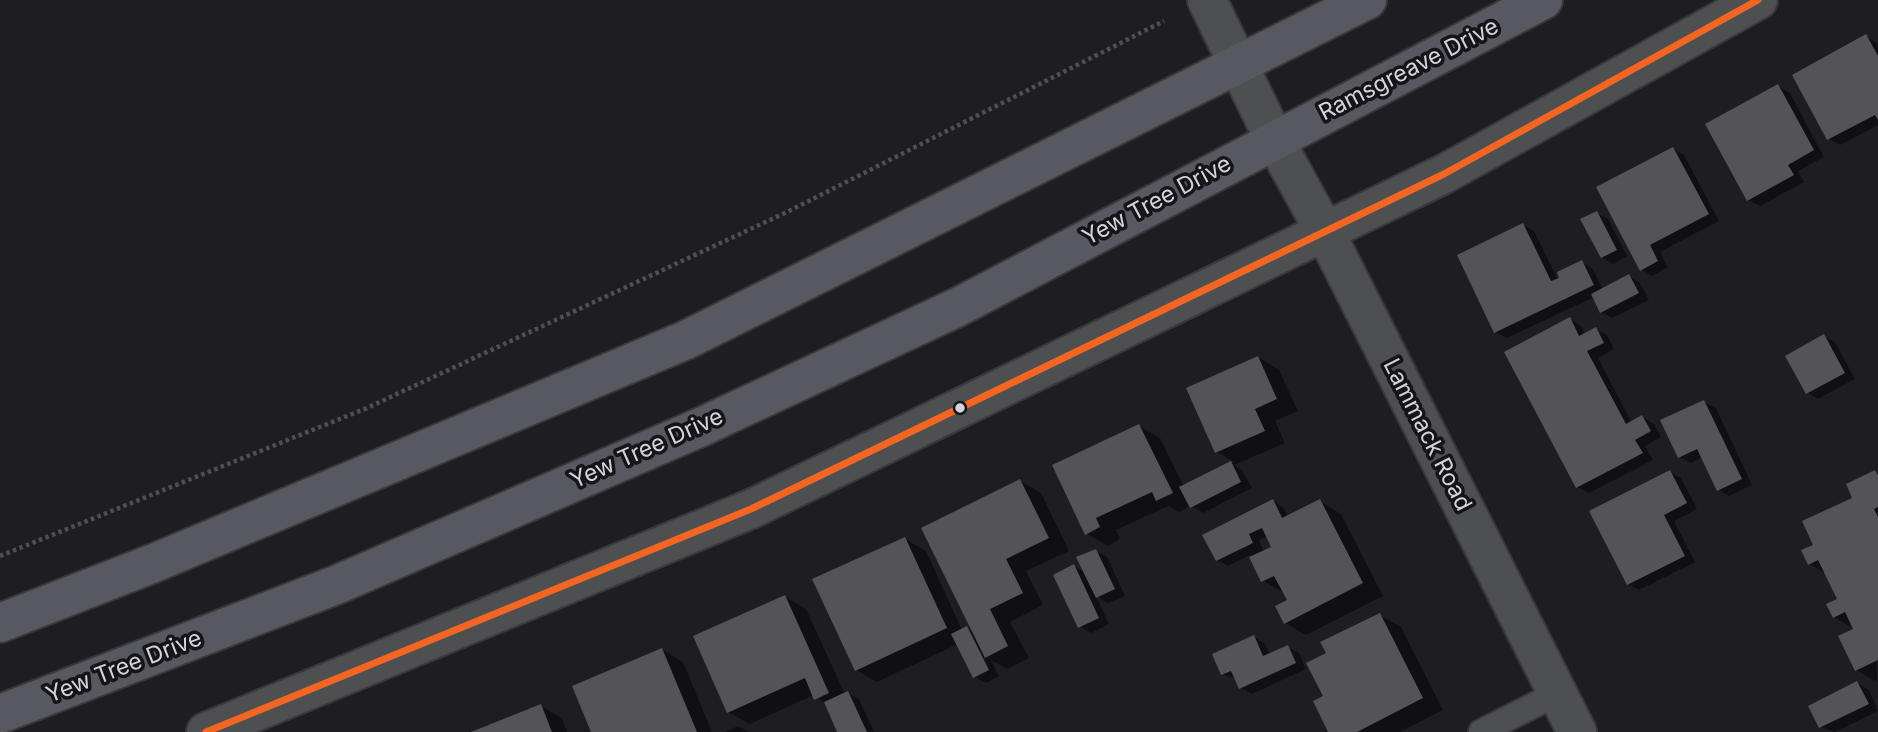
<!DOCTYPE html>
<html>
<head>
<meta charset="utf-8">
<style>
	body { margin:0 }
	canvas { display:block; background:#1e1e22 }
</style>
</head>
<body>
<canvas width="1878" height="732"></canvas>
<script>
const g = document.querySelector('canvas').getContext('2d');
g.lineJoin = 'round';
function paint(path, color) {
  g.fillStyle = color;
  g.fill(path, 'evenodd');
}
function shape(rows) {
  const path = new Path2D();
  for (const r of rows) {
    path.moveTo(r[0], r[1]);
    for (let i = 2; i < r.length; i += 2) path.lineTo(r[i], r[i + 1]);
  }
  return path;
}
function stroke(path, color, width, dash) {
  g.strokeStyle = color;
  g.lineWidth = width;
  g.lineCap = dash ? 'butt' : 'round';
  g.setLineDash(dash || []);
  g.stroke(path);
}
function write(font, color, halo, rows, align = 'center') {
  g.font = font + ' Inter,sans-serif';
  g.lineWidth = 7;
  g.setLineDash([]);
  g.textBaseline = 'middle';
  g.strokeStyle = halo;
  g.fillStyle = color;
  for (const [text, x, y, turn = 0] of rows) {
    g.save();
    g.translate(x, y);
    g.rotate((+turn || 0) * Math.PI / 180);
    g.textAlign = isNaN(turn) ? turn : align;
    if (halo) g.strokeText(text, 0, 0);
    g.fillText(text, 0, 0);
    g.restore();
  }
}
paint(shape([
	[1866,36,1878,44,1878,125,1840,145,1828,138],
	[1778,86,1790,93,1824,157,1798,171,1804,182,1760,206,1748,200],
	[1673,149,1684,155,1719,221,1660,252,1668,267,1652,276,1641,269],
	[1597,213,1608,219,1627,256,1613,264,1602,257],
	[1523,225,1534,231,1558,280,1582,262,1593,269,1603,290,1629,276,1640,283,1649,300,1612,318,1601,312,1594,297,1507,338,1495,332],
	[1570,319,1581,326,1585,334,1596,329,1607,335,1614,349,1598,358,1632,423,1642,417,1654,424,1661,437,1645,446,1653,460,1589,493,1577,487],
	[1824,336,1835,342,1855,379,1818,399,1807,392],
	[1258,357,1279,370,1298,411,1275,421,1285,443,1234,465,1242,470,1252,488,1203,513,1191,506,1179,512,1168,506,1116,530,1120,539,1108,546,1087,534,1139,426,1160,438,1184,487,1234,462,1216,451],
	[1704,402,1716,408,1752,485,1729,496,1718,489,1703,457,1691,463,1680,457],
	[1670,472,1681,478,1697,509,1674,521,1695,562,1639,590,1628,584],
	[1875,472,1878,473,1877,682,1856,670,1856,630,1834,617,1839,600,1827,574,1810,564,1816,546],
	[1020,481,1041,493,1069,551,1026,571,1043,605,1010,622,1029,658,1007,669,991,660,999,676,986,683,975,677,958,644,877,682,856,670,905,539,926,551,962,630,967,628,974,632],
	[1273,501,1284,508,1288,517,1320,501,1341,514,1383,596,1306,635,1285,623,1289,601,1284,593,1262,580,1250,555,1228,566,1217,560],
	[1268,536,1274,548,1264,552,1259,540],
	[1096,551,1107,557,1125,596,1108,603,1096,596,1109,624,1091,633,1080,626,1074,566,1086,573],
	[785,597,806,609,845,694,848,693,859,699,874,732,839,732,827,705,814,695,750,724,728,712],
	[1380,615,1401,627,1443,710,1400,732,1330,732,1325,697,1328,653],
	[1254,637,1265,644,1270,655,1288,647,1299,653,1306,669,1252,694,1241,688,1237,679,1223,674],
	[662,649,683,662,712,732,593,732],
	[1857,683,1869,690,1878,711,1835,732,1821,727],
	[541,706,562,718,567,732,475,732],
	[738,726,749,732,725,732]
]), '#0007');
paint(shape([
	[1866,34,1878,56,1878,120,1875,115,1827,140,1792,75],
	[1778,84,1814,150,1788,165,1794,175,1747,201,1705,124],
	[1673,147,1709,214,1650,245,1658,261,1640,271,1596,187],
	[1597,211,1617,250,1601,258,1580,219],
	[1523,223,1551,281,1559,278,1557,272,1582,260,1594,285,1494,333,1457,255],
	[1629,274,1639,293,1600,313,1591,294],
	[1570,317,1579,336,1596,327,1604,343,1587,351,1626,424,1642,415,1651,431,1635,440,1643,453,1576,488,1504,352],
	[1824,334,1845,373,1806,394,1785,356],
	[1258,356,1277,399,1255,409,1265,431,1215,453,1186,388],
	[1704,400,1742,479,1717,491,1697,449,1678,458,1660,420],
	[1139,424,1173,493,1156,501,1152,492,1096,518,1100,527,1085,535,1052,465],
	[1231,461,1241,482,1190,508,1179,487],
	[1670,470,1687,503,1664,515,1685,556,1627,585,1589,511],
	[1875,470,1878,475,1878,507,1874,509,1878,517,1878,660,1855,671,1838,636,1853,629,1845,612,1833,618,1826,604,1837,599,1818,560,1808,565,1801,550,1813,545,1802,521,1852,498,1846,484],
	[1020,479,1049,538,1006,559,1023,593,990,609,1008,646,985,658,921,528],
	[1273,499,1282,518,1320,499,1363,583,1284,624,1275,606,1287,600,1274,576,1261,582,1249,557,1271,547,1262,528,1249,534,1253,543,1216,561,1202,535],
	[905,537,947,628,855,671,812,579],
	[1096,549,1115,589,1096,598,1076,557],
	[1074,564,1099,618,1078,628,1053,575],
	[785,595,829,693,814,700,805,678,727,713,693,636],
	[1380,613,1423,698,1357,732,1328,732,1313,701,1323,696,1306,663,1326,653,1320,642],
	[967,626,989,670,973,678,951,634],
	[1254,635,1263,656,1288,645,1296,663,1239,689,1231,671,1221,675,1212,654],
	[662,648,697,732,591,732,572,686],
	[1857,681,1869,704,1819,728,1808,706],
	[848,691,867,732,837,732,824,702],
	[541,704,552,732,471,732]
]), '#545457');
const service = shape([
	[1481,732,1558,693]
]);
const minor = shape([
	[1207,0,1274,139,1325,232,1577,732],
	[206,732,751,509,1444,174,1758,0]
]);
const trunk = shape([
	[0,623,154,563,686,340,1367,0],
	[0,714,336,585,701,427,958,307,1543,0]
]);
stroke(service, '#39393c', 28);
stroke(minor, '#39393c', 42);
stroke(trunk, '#39393c', 42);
stroke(shape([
	[0,556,367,408,787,212,1164,21]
]), '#4f5052', 4.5, [3.5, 3.5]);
stroke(service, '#4e4f51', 24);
stroke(minor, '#4e4f51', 38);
stroke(trunk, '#575860', 38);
stroke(shape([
	[206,732,751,509,1444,174,1758,0]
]), '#f26522', 7);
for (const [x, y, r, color] of [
	[960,408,6,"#d4d4d8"]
]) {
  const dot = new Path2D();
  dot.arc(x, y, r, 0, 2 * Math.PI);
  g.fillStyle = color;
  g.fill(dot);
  stroke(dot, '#141419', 2.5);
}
write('23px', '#d4d4d8', '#141419', [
	["Ramsgreave Drive",1409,70,-27],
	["Yew Tree Drive",1157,201,-28],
	["Lammack Road",1427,435,63],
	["Yew Tree Drive",647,449,-24],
	["Yew Tree Drive",124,667,-21]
]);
</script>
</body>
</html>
